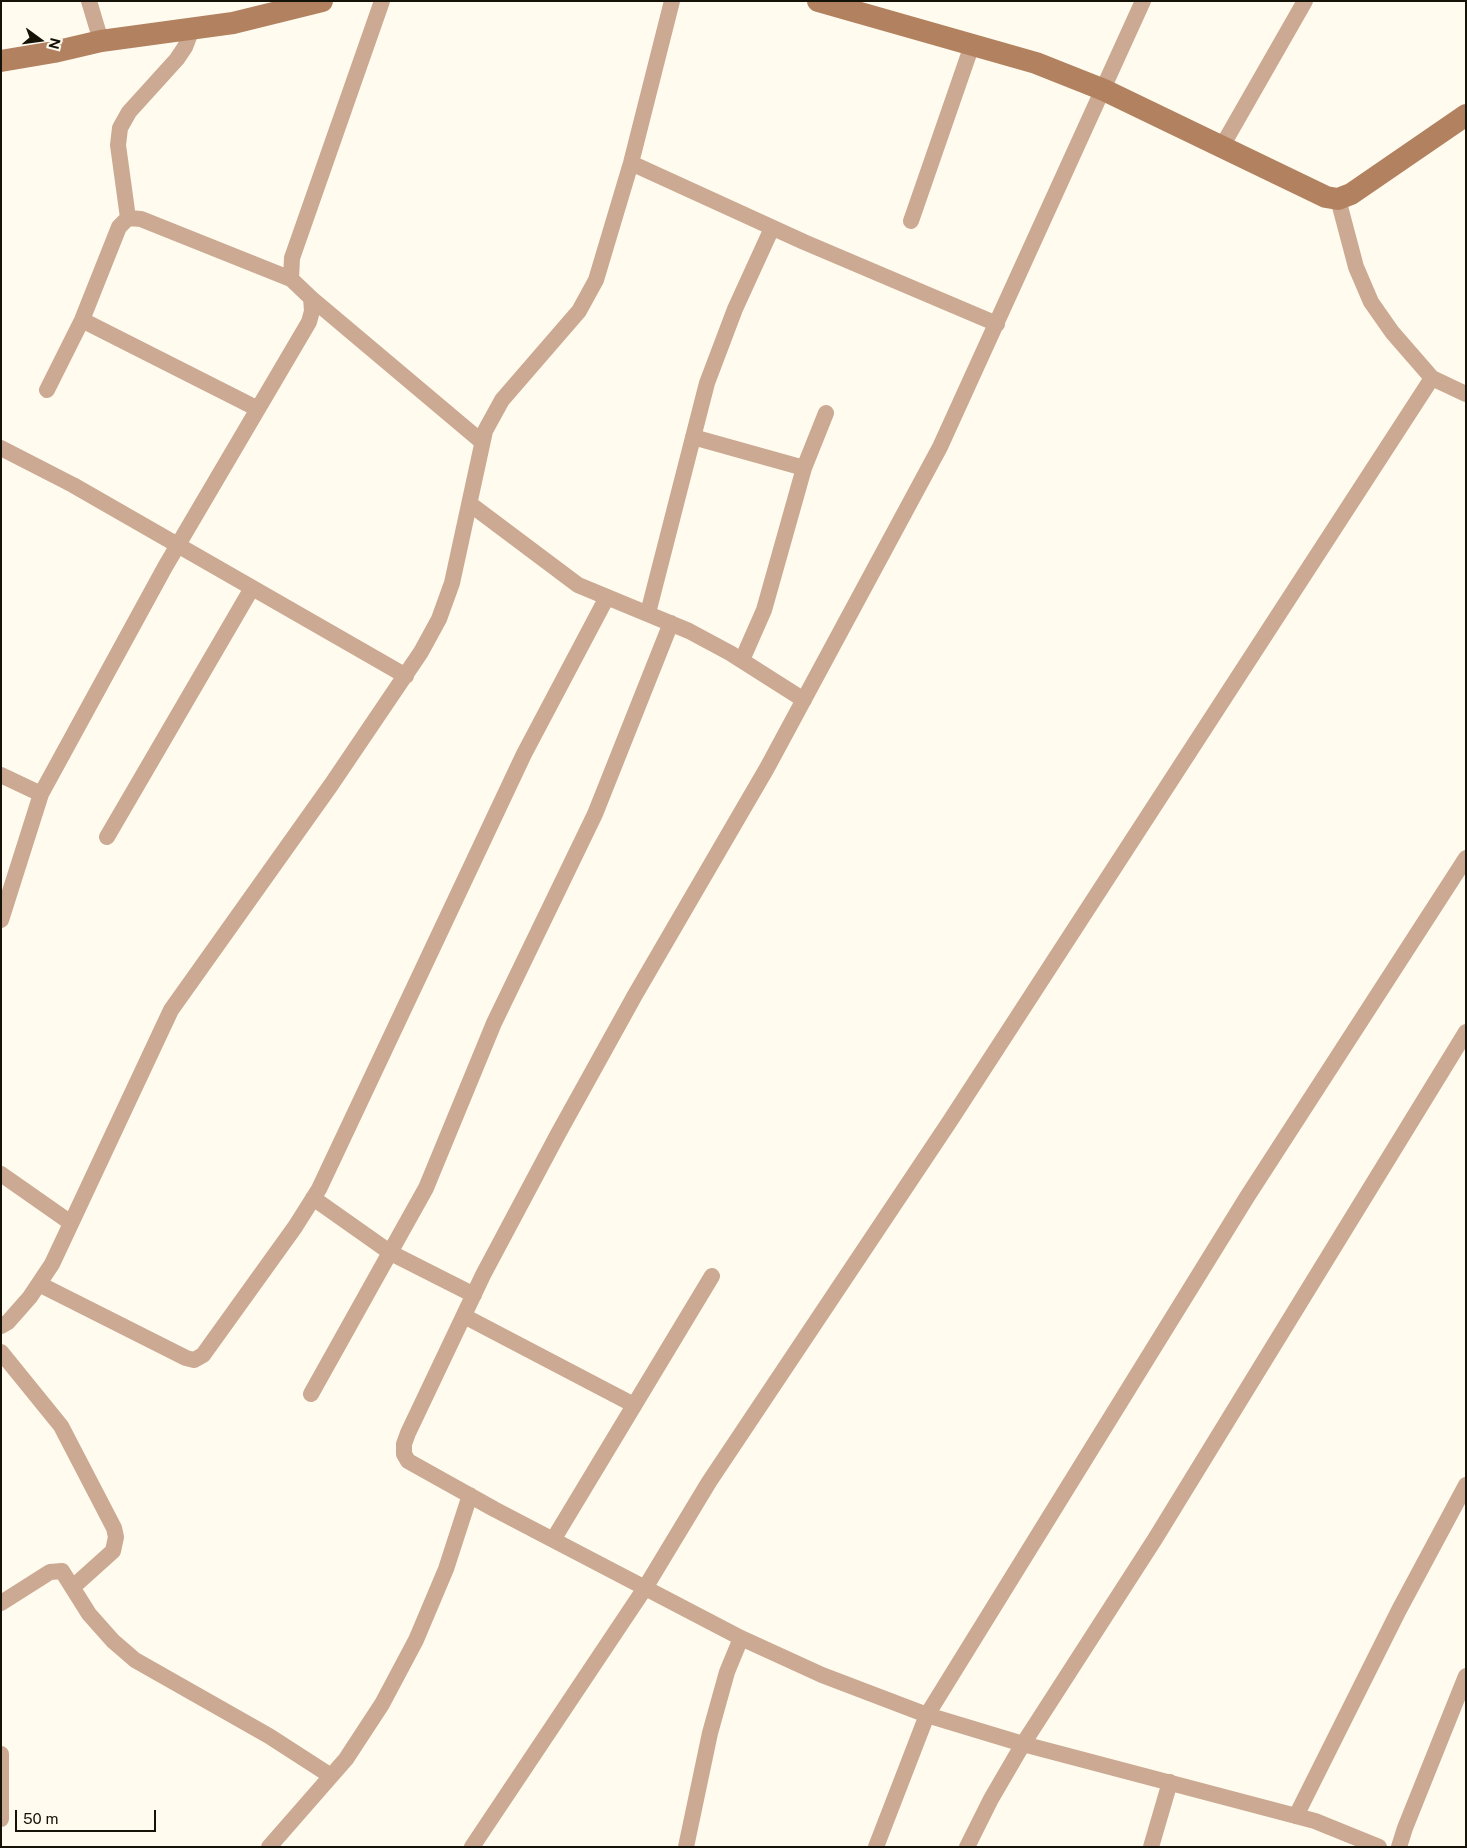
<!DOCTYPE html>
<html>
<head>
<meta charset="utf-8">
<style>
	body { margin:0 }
	#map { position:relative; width:1467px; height:1848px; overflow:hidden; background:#fffbef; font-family:"Public Sans",sans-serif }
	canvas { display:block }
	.frame { position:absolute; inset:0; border:2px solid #151207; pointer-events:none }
	.north { position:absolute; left:15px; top:15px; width:50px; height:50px; -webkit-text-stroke:4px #fffbef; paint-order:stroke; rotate:104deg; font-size:14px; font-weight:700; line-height:20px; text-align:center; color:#151207 }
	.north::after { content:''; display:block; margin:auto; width:18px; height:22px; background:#151207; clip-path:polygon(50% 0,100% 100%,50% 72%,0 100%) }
	.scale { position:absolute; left:15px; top:1810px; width:141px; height:22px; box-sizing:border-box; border:2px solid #151207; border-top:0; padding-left:6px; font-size:15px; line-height:18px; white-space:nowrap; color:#151207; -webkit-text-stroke:4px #fffbef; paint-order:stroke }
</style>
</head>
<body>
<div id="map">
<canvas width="1467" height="1848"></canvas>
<div class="frame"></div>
<div class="north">N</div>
<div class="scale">50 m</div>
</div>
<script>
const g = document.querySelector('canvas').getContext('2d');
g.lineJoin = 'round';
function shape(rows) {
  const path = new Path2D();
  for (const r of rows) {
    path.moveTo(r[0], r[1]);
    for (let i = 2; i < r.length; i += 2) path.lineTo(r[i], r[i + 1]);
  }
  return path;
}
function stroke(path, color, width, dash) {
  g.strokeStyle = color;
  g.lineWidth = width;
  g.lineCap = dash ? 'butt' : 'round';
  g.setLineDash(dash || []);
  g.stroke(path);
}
stroke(shape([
	[89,1,101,41],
	[1143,1,940,447,767,768,635,995,558,1134,483,1275,408,1433,404,1444,404,1454,408,1461,494,1509,741,1638,822,1675,927,1715,1023,1744,1315,1821,1379,1847],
	[1221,148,1305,1],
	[631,163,804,242,997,324],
	[1338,199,1356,267,1371,302,1392,332,1432,378,1466,394],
	[128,218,118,145,120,128,129,112,177,59,185,47,192,29],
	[911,221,972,45],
	[311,298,482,442],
	[82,320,258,409],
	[47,390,82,320,119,227,128,218,141,219,291,279],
	[693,437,804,468],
	[1,448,73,485,406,676],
	[470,504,578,585,689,631,730,653,804,700],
	[648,613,707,383,735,309,772,228],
	[742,660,764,610,804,468,826,413],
	[1,775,41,794,165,567,309,322,312,311,311,298,291,279,292,258,382,1],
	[107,837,252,588],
	[1,920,41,794],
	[1,1174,71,1223],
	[313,1198,391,1253,474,1295],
	[39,1284,186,1358,194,1360,203,1355,295,1227,319,1189,524,754,607,597],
	[464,1316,634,1405],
	[1,1326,8,1322,30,1297,52,1264,171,1010,331,785,421,652,439,619,452,583,485,431,502,400,579,311,596,280,631,163,672,1],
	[1,1352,61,1426,114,1528,116,1537,113,1551,73,1587],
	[311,1394,426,1188,494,1023,595,814,671,623],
	[553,1540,712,1276],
	[1,1603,50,1572,62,1571,89,1614,113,1641,135,1660,269,1736,331,1776],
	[1,1754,1,1819],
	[1296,1816,1399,1610,1466,1485],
	[269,1847,346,1759,382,1704,416,1640,446,1569,470,1495],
	[472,1847,645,1588,709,1482,950,1121,1432,378],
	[686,1847,710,1733,727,1672,741,1638],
	[876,1847,927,1715,1247,1197,1466,858],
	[967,1847,991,1799,1023,1744,1155,1539,1466,1032],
	[1151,1847,1170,1782],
	[1399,1847,1405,1828,1466,1676]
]), '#cba992', 16);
stroke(shape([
	[818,1,1036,63,1104,90,1326,197,1338,199,1351,194,1466,115],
	[1,61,54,52,101,41,233,23,322,1]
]), '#b2815f', 22);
</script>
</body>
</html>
